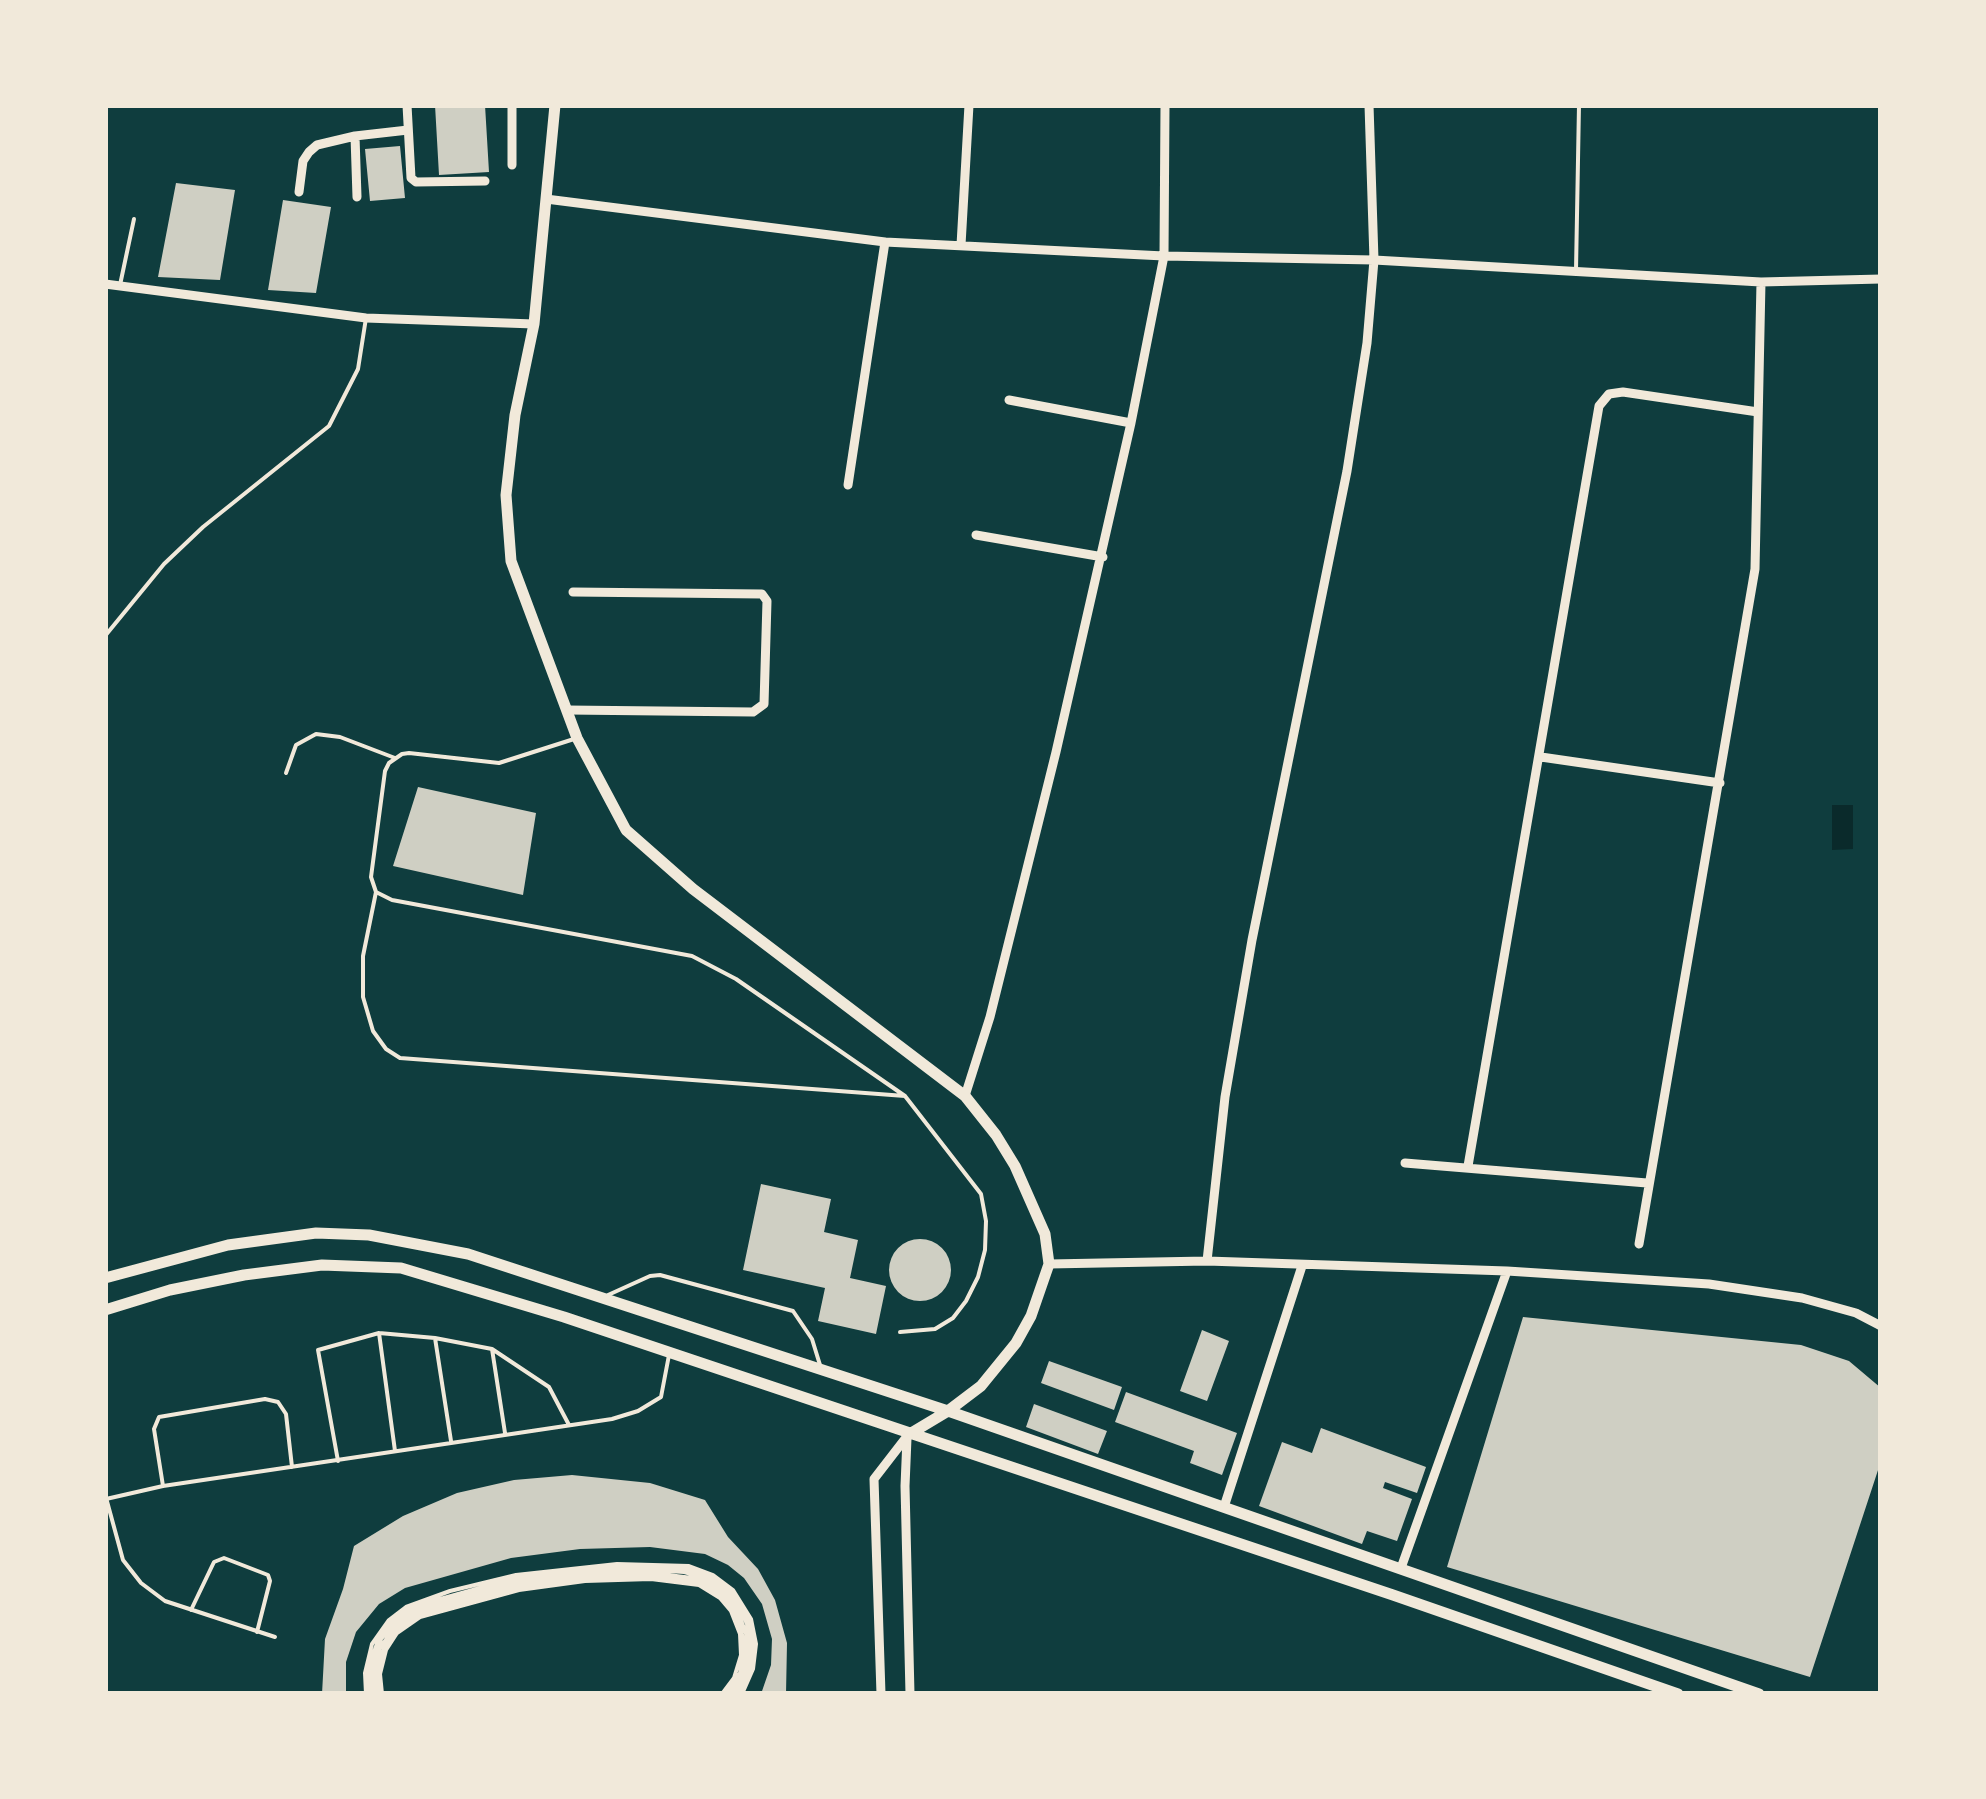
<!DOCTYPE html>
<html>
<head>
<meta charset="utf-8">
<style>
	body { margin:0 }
	#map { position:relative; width:1986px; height:1799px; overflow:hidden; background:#0f3d3e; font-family:Montserrat,sans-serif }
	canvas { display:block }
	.frame { position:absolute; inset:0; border:108px solid #f1e9da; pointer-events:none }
</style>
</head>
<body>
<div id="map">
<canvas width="1986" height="1799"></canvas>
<div class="frame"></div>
</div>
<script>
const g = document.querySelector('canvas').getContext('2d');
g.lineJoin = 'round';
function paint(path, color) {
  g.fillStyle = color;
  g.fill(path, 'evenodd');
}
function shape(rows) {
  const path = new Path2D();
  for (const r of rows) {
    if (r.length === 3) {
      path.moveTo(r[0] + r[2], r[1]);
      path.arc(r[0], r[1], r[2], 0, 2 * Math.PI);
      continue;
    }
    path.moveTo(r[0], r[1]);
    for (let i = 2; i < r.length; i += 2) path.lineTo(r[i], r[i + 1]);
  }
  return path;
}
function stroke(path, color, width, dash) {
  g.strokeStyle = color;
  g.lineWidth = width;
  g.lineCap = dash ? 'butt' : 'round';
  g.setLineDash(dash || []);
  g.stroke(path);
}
paint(shape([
	[1832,805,1853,805,1853,849,1832,850]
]), '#0a2a2b');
paint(shape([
	[435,105,485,105,489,172,439,175],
	[400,146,405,198,370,201,365,149],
	[176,183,235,190,220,280,158,277],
	[283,200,331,207,316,293,268,290],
	[418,787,536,813,523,895,393,866],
	[761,1184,831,1199,824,1232,858,1240,850,1278,886,1286,876,1334,818,1321,825,1288,743,1270],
	[920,1270,31],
	[1523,1317,1801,1345,1849,1361,1881,1388,1881,1461,1810,1677,1447,1567],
	[1202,1330,1229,1341,1207,1401,1180,1391],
	[1049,1361,1122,1387,1114,1410,1041,1383],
	[1126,1392,1237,1433,1222,1475,1190,1463,1194,1451,1115,1422],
	[1034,1404,1107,1431,1098,1454,1026,1427],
	[1321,1428,1426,1467,1417,1493,1385,1482,1383,1488,1412,1499,1397,1541,1367,1531,1362,1544,1259,1506,1282,1442,1312,1453],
	[572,1475,650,1483,705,1500,728,1537,758,1569,775,1600,787,1643,786,1694,761,1694,771,1665,772,1639,762,1604,744,1578,728,1565,705,1554,650,1547,580,1549,511,1558,405,1588,379,1604,356,1632,346,1662,346,1694,322,1694,325,1639,343,1589,354,1546,403,1516,457,1493,514,1480]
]), '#cfcfc3');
stroke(shape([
	[366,1694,365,1673,372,1644,389,1620,406,1607,450,1591,516,1575,617,1564,689,1566,713,1575,733,1590,751,1619,756,1644,753,1669,742,1694],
	[369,1694,368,1669,379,1638,394,1619,415,1606,516,1578,584,1569,651,1567,688,1569,704,1574,725,1586,739,1602,750,1624,753,1648,749,1672,738,1694],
	[372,1694,371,1669,381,1639,399,1619,420,1607,517,1581,584,1572,651,1570,684,1572,706,1578,726,1591,739,1607,747,1624,750,1648,746,1671,734,1694],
	[375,1694,374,1670,380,1648,398,1623,418,1611,518,1584,584,1575,651,1573,701,1579,721,1591,736,1608,746,1633,747,1652,741,1677,730,1694],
	[379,1694,377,1670,385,1646,400,1626,419,1614,518,1587,584,1578,651,1576,701,1582,716,1591,732,1607,741,1626,744,1652,740,1673,726,1694],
	[382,1694,380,1674,386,1650,397,1633,420,1617,519,1590,585,1581,651,1579,699,1585,720,1598,731,1611,740,1634,741,1655,734,1678,722,1694]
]), '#f1e9da', 4);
stroke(shape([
	[1576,270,1579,105],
	[120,285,134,219],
	[105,636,164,564,203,527,329,426,358,369,366,318],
	[574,739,499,763,409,753,402,754,389,763,385,771,371,877,376,892,363,956,363,997,373,1031,386,1049,400,1058,905,1096],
	[286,773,296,745,316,734,340,737,395,758],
	[376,892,392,900,692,956,736,979,905,1096,981,1194,986,1221,985,1250,978,1277,966,1301,953,1318,935,1329,900,1332],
	[608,1295,650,1276,660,1275,793,1311,812,1339,820,1365],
	[379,1333,395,1451],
	[435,1338,451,1441],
	[492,1349,505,1433],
	[338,1461,318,1350,379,1333,435,1338,492,1349,549,1387,569,1425],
	[163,1486,154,1429,159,1417,265,1399,278,1402,286,1414,292,1467],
	[105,1494,123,1560,141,1583,165,1601,275,1637],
	[106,1499,163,1486,612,1419,638,1411,661,1397,669,1355],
	[191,1610,214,1562,224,1558,268,1575,270,1581,257,1632]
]), '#f1e9da', 4);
stroke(shape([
	[407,105,411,178,416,182,485,181],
	[512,105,512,165],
	[299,192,303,161,309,152,317,145,355,136],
	[357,197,355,136,408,130],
	[546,199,885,242,1164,256,1374,260,1761,282,1881,279],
	[961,245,969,105],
	[105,284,366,318,534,324],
	[1009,400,1131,423],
	[848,485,885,242],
	[976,535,1103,557],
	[567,710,753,712,764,704,767,601,762,594,573,592],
	[1541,757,1720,783],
	[965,1096,990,1017,1056,752,1131,423,1164,256,1165,105],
	[1405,1163,1647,1183],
	[1468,1166,1599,406,1609,394,1623,392,1758,412],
	[1639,1244,1755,569,1761,282],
	[1207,1261,1225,1097,1252,940,1347,471,1367,343,1374,260,1369,105],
	[1049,1264,1207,1261,1507,1271,1709,1284,1802,1298,1856,1313,1881,1326],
	[907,1438,905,1486,910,1694],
	[1224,1507,1302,1266],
	[1401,1568,1507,1271],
	[881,1694,874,1479,908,1435]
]), '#f1e9da', 9);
stroke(shape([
	[555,105,534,324,515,415,506,495,511,561,577,738,626,830,693,889,965,1096,996,1135,1015,1166,1045,1234,1049,1264,1031,1316,1016,1343,981,1386,948,1411,908,1435],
	[105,1278,228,1245,316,1233,369,1235,468,1254,948,1411,1759,1694],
	[105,1310,170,1290,244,1275,322,1265,401,1268,564,1317,1393,1595,1678,1694]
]), '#f1e9da', 11);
</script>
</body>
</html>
